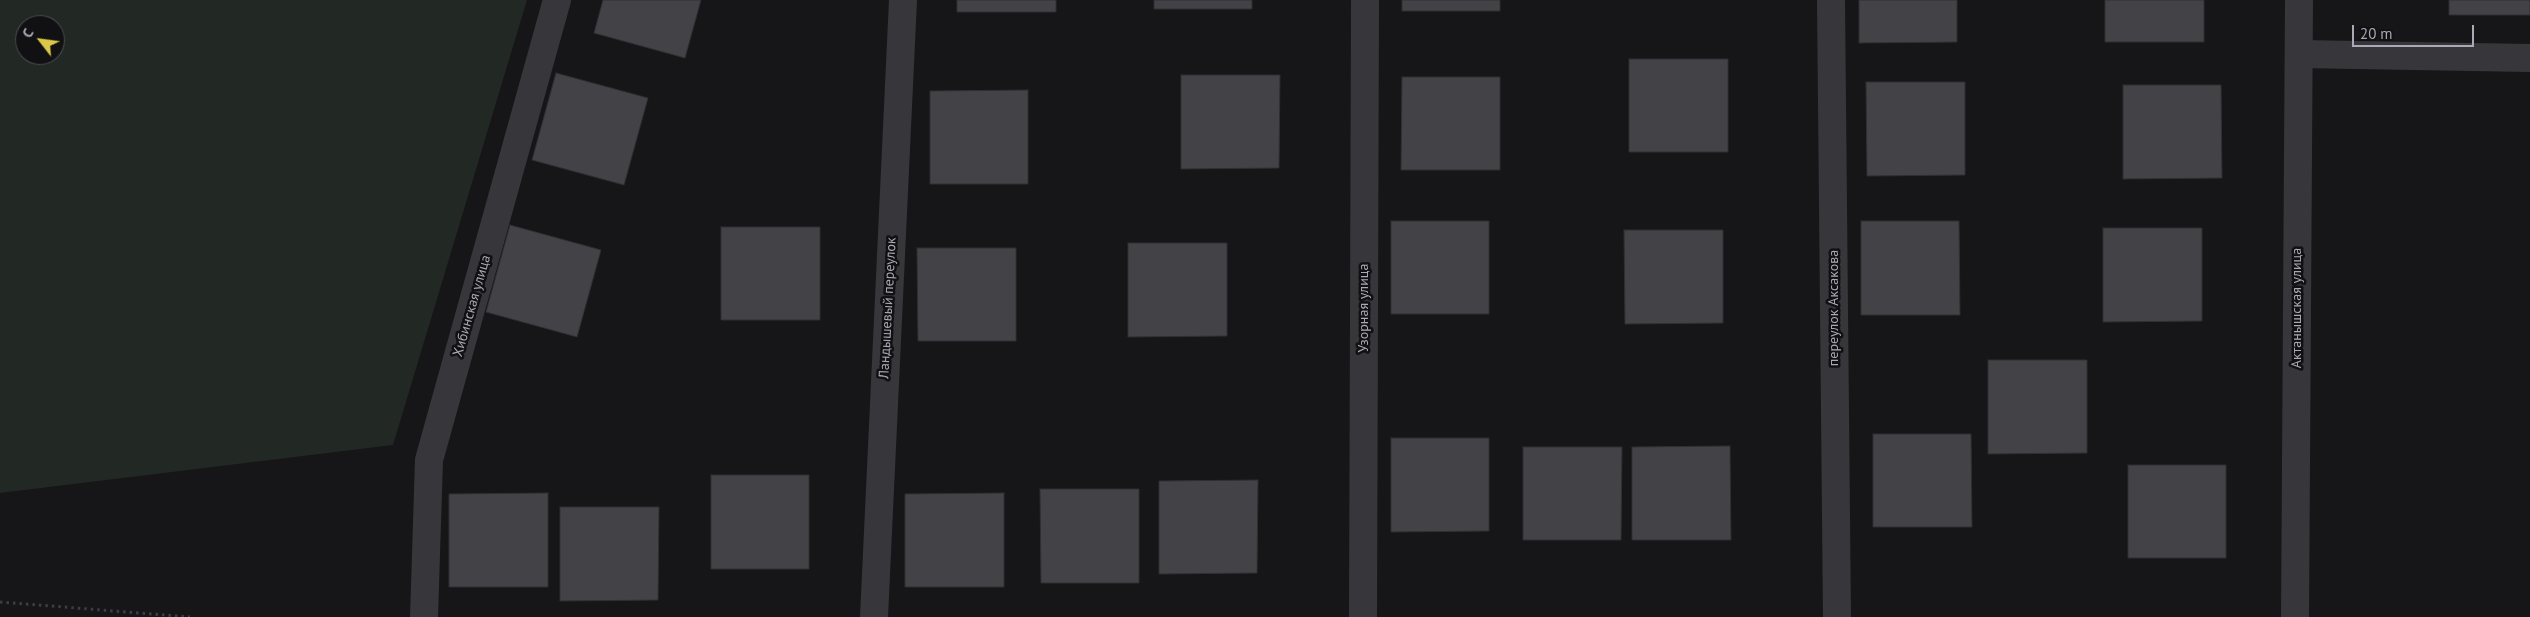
<!DOCTYPE html>
<html>
<head>
<meta charset="utf-8">
<style>
	body { margin:0 }
	#map { position:relative; width:2530px; height:617px; overflow:hidden; background:#161517; font-family:"PT Sans",sans-serif }
	canvas { display:block }
	.north { position:absolute; left:15px; top:15px; width:50px; height:50px; box-sizing:border-box; background:#111012; border:1px solid #4e4e53; border-radius:50%; rotate:300deg; font-size:14px; font-weight:700; line-height:20px; text-align:center; color:#a9aab5 }
	.north::after { content:''; display:block; margin:auto; width:18px; height:22px; background:#dcc848; clip-path:polygon(50% 0,100% 100%,50% 72%,0 100%) }
	.scale { position:absolute; left:2352px; top:25px; width:122px; height:22px; box-sizing:border-box; border:2px solid #a9aab5; border-top:0; padding-left:6px; font-size:15px; line-height:18px; white-space:nowrap; color:#a9aab5; -webkit-text-stroke:4px #111012; paint-order:stroke }
</style>
</head>
<body>
<div id="map">
<canvas width="2530" height="617"></canvas>
<div class="north">С</div>
<div class="scale">20 m</div>
</div>
<script>
const g = document.querySelector('canvas').getContext('2d');
g.lineJoin = 'round';
function paint(path, color) {
  g.fillStyle = color;
  g.fill(path, 'evenodd');
}
function shape(rows) {
  const path = new Path2D();
  for (const r of rows) {
    path.moveTo(r[0], r[1]);
    for (let i = 2; i < r.length; i += 2) path.lineTo(r[i], r[i + 1]);
  }
  return path;
}
function stroke(path, color, width, dash) {
  g.strokeStyle = color;
  g.lineWidth = width;
  g.lineCap = dash ? 'butt' : 'round';
  g.setLineDash(dash || []);
  g.stroke(path);
}
function write(font, color, halo, rows, align = 'center') {
  g.font = font + ' "PT Sans",sans-serif';
  g.lineWidth = 5;
  g.setLineDash([]);
  g.textBaseline = 'middle';
  g.strokeStyle = halo;
  g.fillStyle = color;
  for (const [text, x, y, turn = 0] of rows) {
    g.save();
    g.translate(x, y);
    g.rotate((+turn || 0) * Math.PI / 180);
    g.textAlign = isNaN(turn) ? turn : align;
    if (halo) g.strokeText(text, 0, 0);
    g.fillText(text, 0, 0);
    g.restore();
  }
}
paint(shape([
	[0,0,527,0,393,445,0,493],
	[25,25,55,25,55,55,25,55]
]), '#222824');
const building = shape([
	[603,0,701,0,685,58,594,33,603,0],
	[957,0,1056,0,1056,12,957,12,957,0],
	[1154,0,1252,0,1252,9,1154,9,1154,0],
	[1402,0,1500,0,1500,11,1402,11,1402,0],
	[1859,0,1957,0,1957,42,1859,43,1859,0],
	[2105,0,2204,0,2204,42,2105,42,2105,0],
	[2449,0,2530,0,2530,15,2449,15,2449,0],
	[1629,59,1728,59,1728,152,1629,152,1629,59],
	[556,73,648,98,624,185,532,160,556,73],
	[1181,75,1280,75,1279,168,1181,169,1181,75],
	[1402,77,1500,77,1500,170,1401,170,1402,77],
	[1866,82,1965,82,1965,175,1867,176,1866,82],
	[2123,85,2221,85,2222,178,2123,179,2123,85],
	[1028,90,1028,184,930,184,930,91,1028,90],
	[1391,221,1489,221,1489,314,1391,314,1391,221],
	[1861,221,1959,221,1960,315,1861,315,1861,221],
	[510,225,601,250,577,337,486,312,510,225],
	[721,227,820,227,820,320,721,320,721,227],
	[2103,228,2202,228,2202,321,2103,322,2103,228],
	[1624,230,1723,230,1723,323,1625,324,1624,230],
	[1128,243,1227,243,1227,336,1128,337,1128,243],
	[917,248,1016,248,1016,341,918,341,917,248],
	[1988,360,2087,360,2087,453,1988,454,1988,360],
	[1873,434,1971,434,1972,527,1873,527,1873,434],
	[1391,438,1489,438,1489,531,1391,532,1391,438],
	[1730,446,1731,540,1632,540,1632,447,1730,446],
	[1523,447,1622,447,1621,540,1523,540,1523,447],
	[2128,465,2226,465,2226,558,2128,558,2128,465],
	[711,475,809,475,809,569,711,569,711,475],
	[1258,480,1257,573,1159,574,1159,481,1258,480],
	[1040,489,1139,489,1139,583,1041,583,1040,489],
	[548,493,548,587,449,587,449,494,548,493],
	[1004,493,1004,587,905,587,905,494,1004,493],
	[560,507,659,507,658,600,560,601,560,507]
]);
paint(building, '#434247');
stroke(building, '#302f32', 1);
stroke(shape([
	[0,602,190,617]
]), '#3d3d42', 3, [2.5, 4]);
stroke(shape([
	[1831,0,1837,617],
	[2299,54,2530,58],
	[424,617,429,460,557,0],
	[874,617,903,0],
	[1363,617,1365,0],
	[2295,617,2299,0]
]), '#37373b', 28);
write('14px', '#a9aab5', '#111012', [
	["Хибинская улица",472,306,-74],
	["Ландышевый переулок",888,308,-87],
	["Узорная улица",1364,308,-90],
	["переулок Аксакова",1834,308,-90],
	["Актанышская улица",2297,308,-90]
]);
</script>
</body>
</html>
